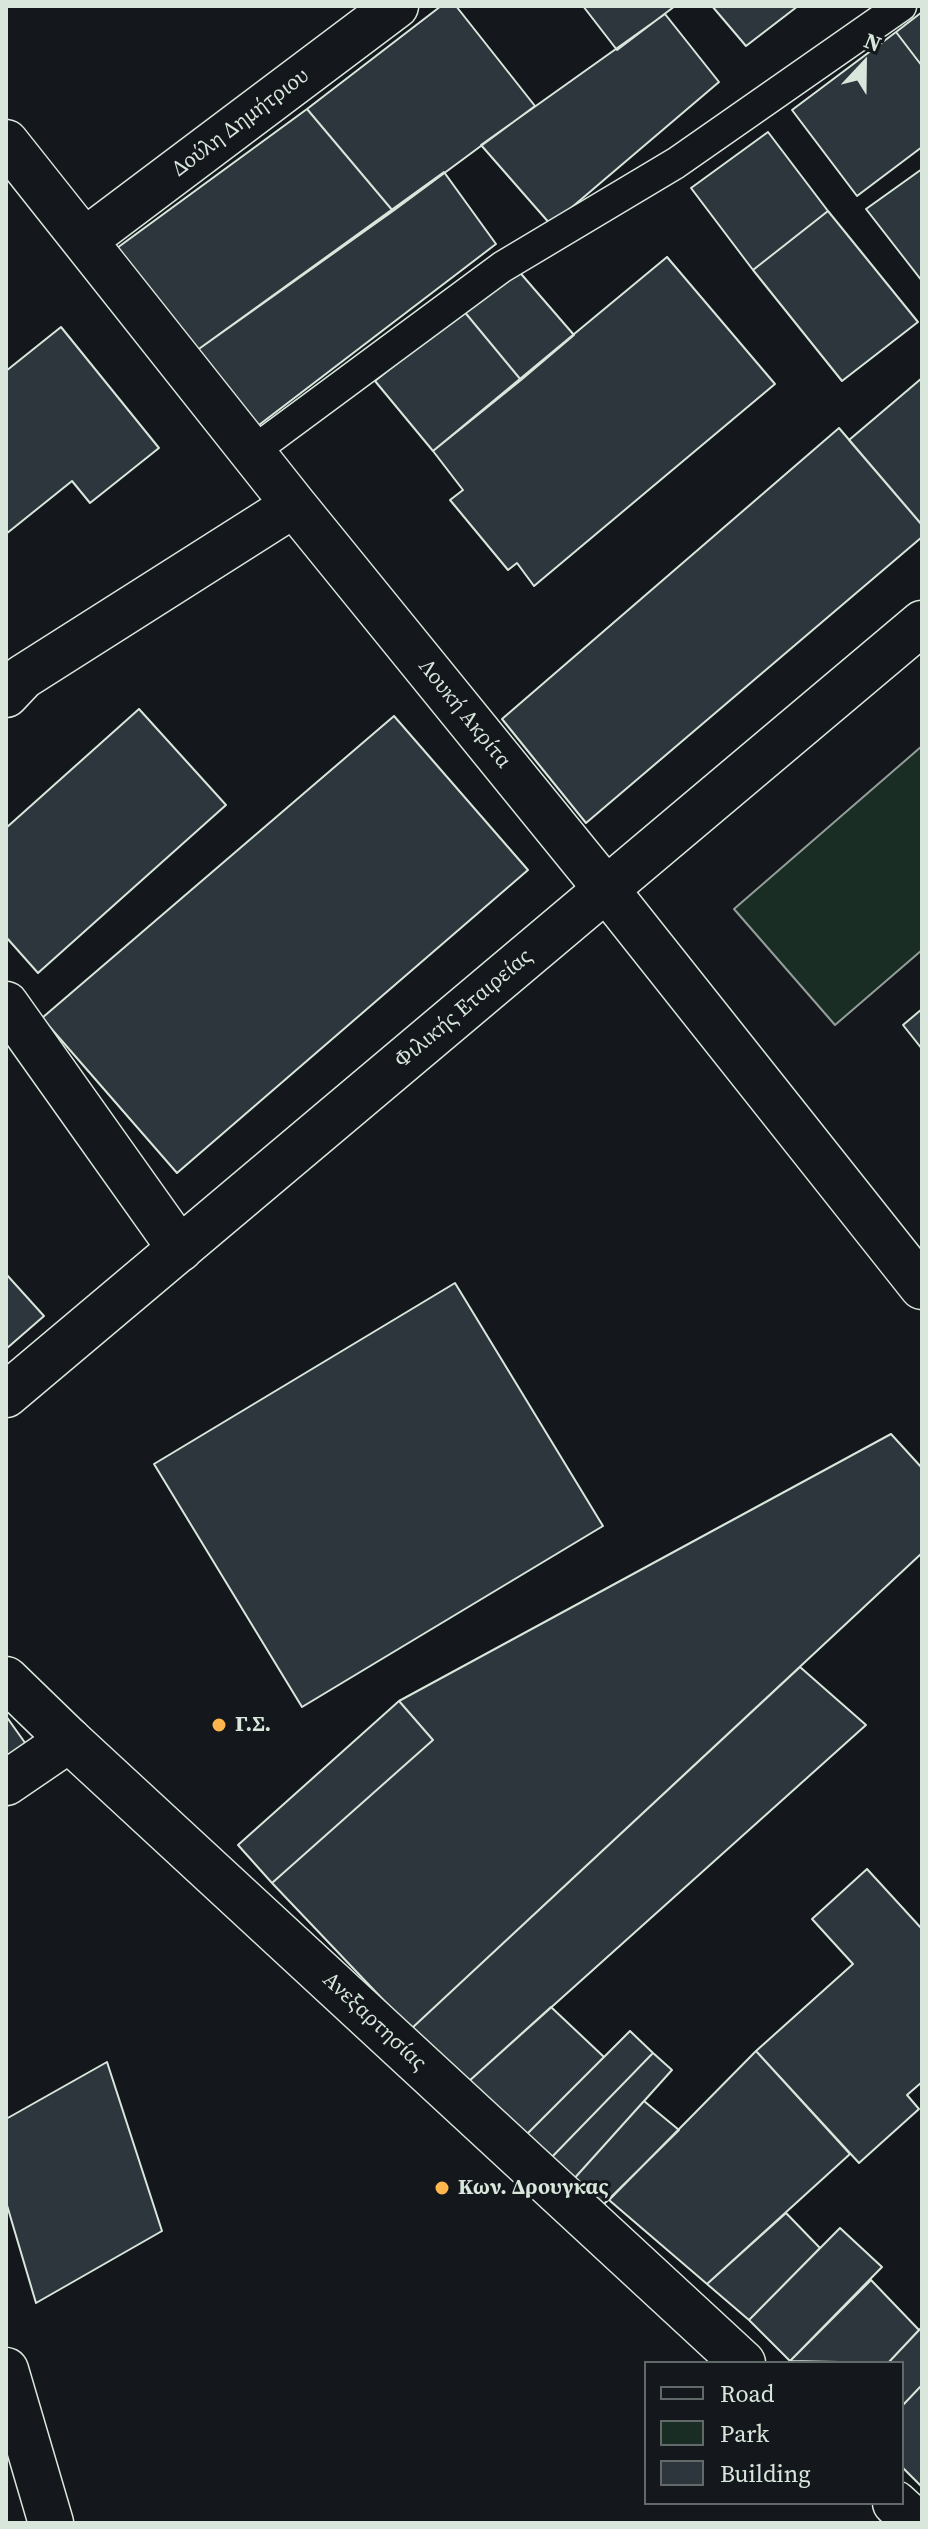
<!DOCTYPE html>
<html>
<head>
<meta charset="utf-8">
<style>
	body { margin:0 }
	#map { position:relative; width:928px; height:2529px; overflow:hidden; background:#14181c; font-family:"Source Serif 4",serif }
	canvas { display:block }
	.frame { position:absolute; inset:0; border:8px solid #d8e6dc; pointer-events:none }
	.legend { position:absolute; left:644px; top:2361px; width:260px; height:144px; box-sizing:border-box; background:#14181c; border:2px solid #626a69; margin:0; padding:10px 14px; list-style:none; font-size:24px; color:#d8e6dc }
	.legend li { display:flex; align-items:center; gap:16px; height:40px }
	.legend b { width:40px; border:2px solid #626a69 }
	.north { position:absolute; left:824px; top:24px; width:80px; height:80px; -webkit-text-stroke:6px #14181c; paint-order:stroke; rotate:22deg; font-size:22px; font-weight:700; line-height:32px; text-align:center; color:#d8e6dc }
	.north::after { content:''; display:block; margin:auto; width:28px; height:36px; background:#d8e6dc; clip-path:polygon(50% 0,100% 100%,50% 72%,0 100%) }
</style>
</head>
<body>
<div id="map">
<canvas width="928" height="2529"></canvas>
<div class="frame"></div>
<ul class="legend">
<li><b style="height:10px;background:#14181c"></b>Road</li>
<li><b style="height:22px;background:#1a2d24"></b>Park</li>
<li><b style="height:22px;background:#2c363c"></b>Building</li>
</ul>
<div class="north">N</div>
</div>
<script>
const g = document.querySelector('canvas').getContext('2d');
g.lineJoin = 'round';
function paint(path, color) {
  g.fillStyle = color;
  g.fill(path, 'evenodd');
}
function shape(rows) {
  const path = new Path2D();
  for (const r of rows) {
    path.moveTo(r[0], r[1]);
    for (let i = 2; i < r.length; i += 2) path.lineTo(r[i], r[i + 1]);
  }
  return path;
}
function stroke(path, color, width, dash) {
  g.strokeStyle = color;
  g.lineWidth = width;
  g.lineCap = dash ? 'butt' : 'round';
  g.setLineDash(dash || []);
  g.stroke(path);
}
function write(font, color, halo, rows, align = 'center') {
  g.font = font + ' "Source Serif 4",serif';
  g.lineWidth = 6;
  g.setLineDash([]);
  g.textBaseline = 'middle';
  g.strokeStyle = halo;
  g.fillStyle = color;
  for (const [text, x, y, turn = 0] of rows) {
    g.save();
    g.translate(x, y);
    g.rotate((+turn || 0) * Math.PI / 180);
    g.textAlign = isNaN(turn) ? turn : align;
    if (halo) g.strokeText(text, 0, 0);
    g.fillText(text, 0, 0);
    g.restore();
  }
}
const green = shape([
	[922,746,922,950,835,1025,734,909,922,746]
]);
paint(green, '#1a2d24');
stroke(green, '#939e99', 2);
const building = shape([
	[441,6,456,6,535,106,393,211,307,109,441,6],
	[583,6,675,6,617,50,583,6],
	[712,6,798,6,746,46,712,6],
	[922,12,922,66,896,32,922,12],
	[665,14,719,82,551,225,481,145,665,14],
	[896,32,922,66,922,147,857,196,792,110,896,32],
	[307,109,393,211,196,351,117,248,307,109],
	[768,132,828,211,753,270,691,188,768,132],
	[922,169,922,281,866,209,922,169],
	[444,172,496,244,255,428,196,351,444,172],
	[828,211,918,322,842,381,753,270,828,211],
	[667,257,775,384,534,586,517,563,508,570,450,500,463,490,433,451,667,257],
	[516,268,574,335,521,380,463,310,516,268],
	[463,310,521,380,433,451,375,381,463,310],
	[61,327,159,448,90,503,72,481,6,534,6,371,61,327],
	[922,378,922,525,849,440,922,378],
	[839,428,922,525,922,537,586,823,502,719,839,428],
	[139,709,226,805,38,973,6,937,6,828,139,709],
	[394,716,528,870,177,1173,42,1018,394,716],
	[922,1009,922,1049,903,1025,922,1009],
	[6,1274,44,1316,6,1349,6,1274],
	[455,1283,603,1526,302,1707,154,1464,455,1283],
	[891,1434,922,1468,922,1553,411,2029,272,1883,433,1740,399,1701,891,1434],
	[800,1667,866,1725,468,2082,411,2029,800,1667],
	[399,1701,433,1740,272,1883,238,1845,399,1701],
	[6,1716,33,1754,6,1773,6,1716],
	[867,1869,922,1929,922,2082,907,2095,919,2109,859,2163,756,2051,853,1964,812,1919,867,1869],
	[551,2007,604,2057,523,2138,468,2082,551,2007],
	[630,2031,653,2053,549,2160,523,2138,630,2031],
	[756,2051,850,2154,707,2284,609,2200,756,2051],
	[653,2053,672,2070,572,2181,549,2160,653,2053],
	[107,2062,162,2231,36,2303,6,2202,6,2119,107,2062],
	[644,2101,679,2130,601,2207,572,2181,644,2101],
	[786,2213,820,2248,749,2320,707,2284,786,2213],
	[840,2228,882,2267,790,2361,749,2320,840,2228],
	[871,2280,919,2330,888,2363,790,2361,871,2280],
	[922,2327,922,2385,902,2406,902,2363,888,2363,922,2327],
	[922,2385,922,2487,902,2467,902,2406,922,2385]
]);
paint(building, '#2c363c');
stroke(building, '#d8e6dc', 2);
const service = shape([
	[252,452,502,267,676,163,901,6]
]);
const pedestrian = shape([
	[6,1783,69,1740]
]);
const minor = shape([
	[6,142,294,505,606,889,922,1287],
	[85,240,396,6],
	[6,695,23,677,294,505],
	[6,1004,180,1249],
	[6,1679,69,1740,743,2363],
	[895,2503,917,2523]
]);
const tertiary = shape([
	[6,1395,922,623]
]);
const secondary = shape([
	[6,2370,51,2523]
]);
stroke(service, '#d8e6dc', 33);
stroke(pedestrian, '#d8e6dc', 47);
stroke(minor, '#d8e6dc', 47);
stroke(tertiary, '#d8e6dc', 47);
stroke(secondary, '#d8e6dc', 47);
stroke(service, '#14181c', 30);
stroke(pedestrian, '#14181c', 44);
stroke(minor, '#14181c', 44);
stroke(tertiary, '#14181c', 44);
stroke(secondary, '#14181c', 44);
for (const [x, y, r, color] of [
	[219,1725,8,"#ffb74d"],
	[442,2188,8,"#ffb74d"]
]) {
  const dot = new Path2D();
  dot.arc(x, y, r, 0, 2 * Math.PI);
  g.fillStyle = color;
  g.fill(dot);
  stroke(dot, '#14181c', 3);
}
write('22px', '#d8e6dc', '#14181c', [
	["Δούλη Δημήτριου",241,123,-37],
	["Λουκή Ακρίτα",464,714,51],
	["Φιλικής Εταιρείας",464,1009,-40],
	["Ανεξαρτησίας",374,2022,43]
]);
write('bold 22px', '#d8e6dc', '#14181c', [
	["Γ.Σ.",235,1725],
	["Κων. Δρουγκας",458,2188]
], 'left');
</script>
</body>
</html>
